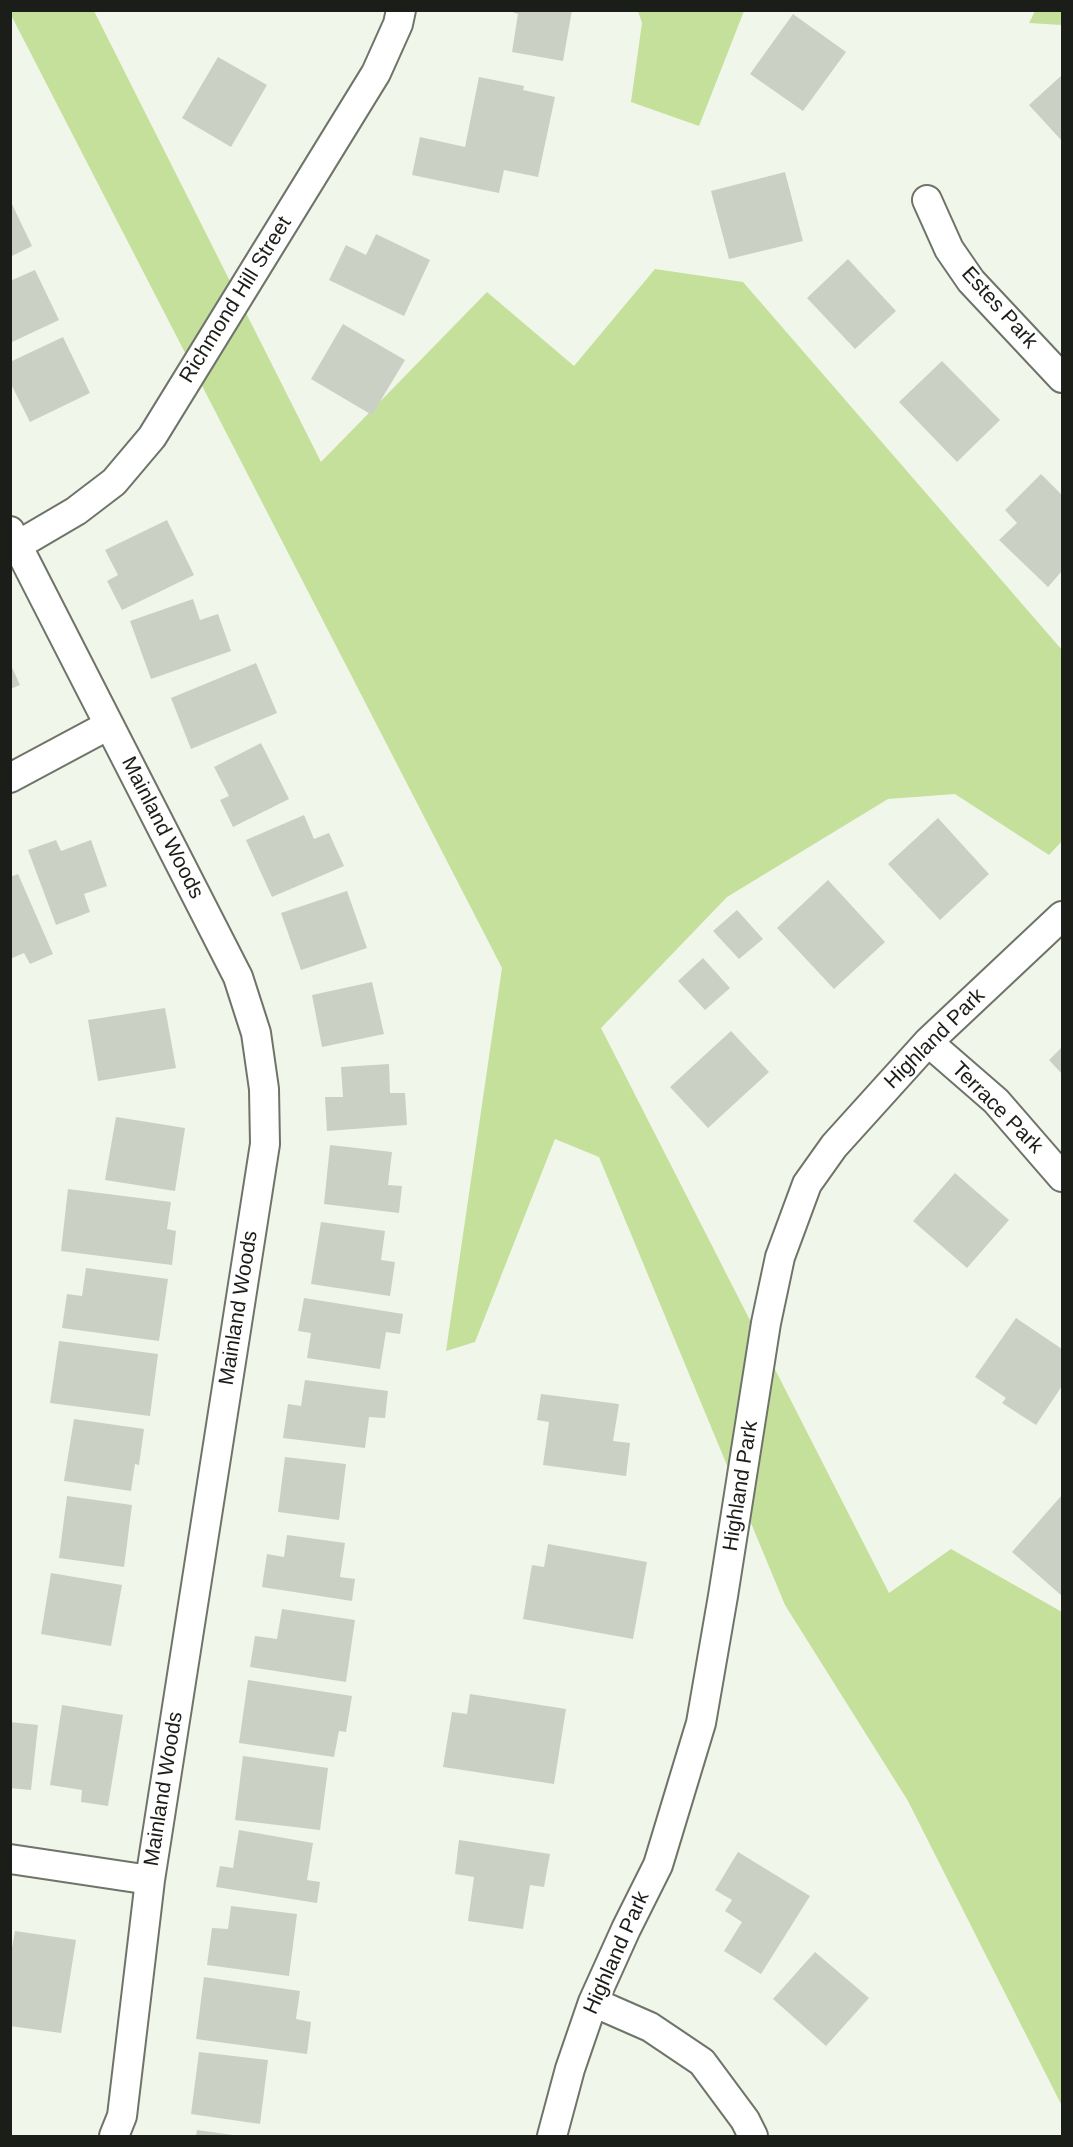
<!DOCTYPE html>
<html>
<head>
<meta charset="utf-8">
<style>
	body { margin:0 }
	#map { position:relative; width:1073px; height:2147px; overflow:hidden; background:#f0f6e9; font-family:Arial,sans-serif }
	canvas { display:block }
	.frame { position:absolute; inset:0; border:12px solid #1b1d18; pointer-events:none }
</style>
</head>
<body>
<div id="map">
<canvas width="1073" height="2147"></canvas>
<div class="frame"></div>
</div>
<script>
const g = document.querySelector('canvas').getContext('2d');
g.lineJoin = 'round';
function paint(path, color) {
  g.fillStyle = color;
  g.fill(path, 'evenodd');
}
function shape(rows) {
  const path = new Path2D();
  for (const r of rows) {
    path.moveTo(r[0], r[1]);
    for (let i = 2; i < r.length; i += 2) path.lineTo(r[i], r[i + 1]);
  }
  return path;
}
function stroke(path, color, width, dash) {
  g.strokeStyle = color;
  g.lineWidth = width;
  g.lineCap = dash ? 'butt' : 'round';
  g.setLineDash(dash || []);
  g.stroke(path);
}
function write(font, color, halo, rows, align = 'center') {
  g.font = font + ' Arial,sans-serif';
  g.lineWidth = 5;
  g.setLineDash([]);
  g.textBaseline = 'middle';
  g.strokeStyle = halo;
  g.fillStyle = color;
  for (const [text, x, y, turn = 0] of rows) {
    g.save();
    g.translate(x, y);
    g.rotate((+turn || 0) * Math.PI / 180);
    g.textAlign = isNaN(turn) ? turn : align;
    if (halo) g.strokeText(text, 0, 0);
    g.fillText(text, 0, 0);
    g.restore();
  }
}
paint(shape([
	[11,11,94,11,321,462,487,292,574,366,655,269,743,282,1062,650,1062,841,1049,855,955,794,888,799,727,897,601,1028,889,1593,951,1549,1062,1612,1062,2106,908,1801,785,1605,599,1157,555,1139,475,1342,446,1351,502,968,11,15],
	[638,11,744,11,699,126,631,102,642,23],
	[1035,11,1062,11,1062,25,1029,23]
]), '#c4e09b');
paint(shape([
	[507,10,572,10,563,61,512,52,518,14],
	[793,14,846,52,803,111,750,74],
	[218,57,267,85,231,147,182,118],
	[1062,75,1062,141,1029,105],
	[479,77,524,86,523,90,555,97,538,177,504,170,499,193,412,175,420,137,465,147],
	[785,172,803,241,729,259,711,191],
	[10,200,32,246,10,257],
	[376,234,430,260,404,316,329,280,346,245,366,255],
	[848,259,896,311,855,349,807,298],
	[35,270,59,320,10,343,10,281],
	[343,324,405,360,372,415,311,379],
	[63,337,90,393,30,422,10,382,10,362],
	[942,361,1000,420,957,462,899,402],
	[1041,474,1062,495,1062,571,1048,587,999,540,1017,523,1005,510],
	[167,520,194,575,122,610,107,581,118,575,105,550],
	[193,599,200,620,218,614,231,651,151,679,130,621],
	[10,663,20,685,10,689],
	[256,663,277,713,191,749,171,698],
	[261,743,289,799,233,827,220,800,229,796,214,767],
	[304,815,314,839,329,833,344,866,272,897,246,840],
	[938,818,989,874,940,920,888,864],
	[56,840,61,851,91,840,107,886,84,894,90,912,56,925,28,850],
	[18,874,53,954,30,964,24,953,10,959,10,877],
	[828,880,885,942,834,989,777,928],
	[347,891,367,948,301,970,281,913],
	[737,910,763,939,739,959,713,931],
	[703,958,730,988,705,1010,678,981],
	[372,982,384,1034,322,1047,312,995],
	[165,1008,176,1068,98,1081,88,1020],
	[731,1031,769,1072,708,1128,670,1087],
	[1062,1047,1062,1074,1049,1060],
	[389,1064,390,1093,405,1093,407,1125,327,1131,325,1097,343,1097,341,1067],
	[116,1117,185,1128,175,1191,105,1180],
	[330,1145,392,1152,388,1185,402,1186,399,1213,324,1204],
	[955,1173,1009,1220,967,1268,913,1221],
	[68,1189,171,1202,167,1229,176,1231,172,1265,61,1251],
	[321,1222,385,1231,381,1260,395,1262,390,1296,311,1284],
	[86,1268,168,1279,159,1341,62,1328,67,1294,82,1296],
	[304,1298,403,1314,400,1334,386,1332,380,1369,307,1358,311,1333,298,1331],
	[1016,1318,1062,1349,1062,1386,1036,1425,1002,1403,1006,1398,975,1377],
	[59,1341,158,1354,150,1416,50,1403],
	[305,1380,388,1391,385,1418,369,1417,365,1448,283,1438,288,1404,301,1406],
	[541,1394,619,1404,613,1441,630,1443,626,1476,543,1465,549,1422,537,1420],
	[74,1419,144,1429,139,1465,135,1464,131,1491,64,1481],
	[285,1457,346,1464,339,1520,278,1512],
	[1062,1495,1062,1596,1012,1552],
	[67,1496,132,1505,124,1567,59,1558],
	[287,1535,345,1543,340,1577,355,1579,352,1601,262,1587,267,1554,284,1557],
	[548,1544,647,1562,633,1639,523,1619,532,1565,544,1567],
	[51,1573,122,1585,111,1646,41,1634],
	[282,1609,355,1620,346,1682,250,1667,255,1636,277,1639],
	[248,1680,352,1696,346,1732,339,1731,334,1757,239,1743],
	[470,1694,566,1709,554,1784,443,1767,452,1712,467,1714],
	[62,1705,123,1715,108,1806,81,1802,82,1790,50,1785],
	[10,1722,38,1725,31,1790,10,1788],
	[243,1756,328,1768,320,1830,235,1820],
	[239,1830,313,1843,307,1880,320,1882,317,1903,216,1887,220,1866,233,1868],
	[459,1840,550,1854,544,1887,530,1885,523,1929,468,1921,474,1877,455,1874],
	[738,1852,810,1896,761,1974,724,1951,742,1922,725,1911,732,1900,715,1890],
	[231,1906,297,1914,289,1976,207,1965,212,1928,228,1929],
	[15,1931,76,1940,61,2033,10,2026,10,1959],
	[815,1952,869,1998,826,2046,773,1999],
	[204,1977,300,1991,296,2019,311,2022,307,2054,196,2039],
	[199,2052,268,2060,260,2124,191,2114],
	[197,2130,233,2135,233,2136,196,2136]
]), '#cbd0c4');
const minor = shape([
	[927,200,949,249,971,281,1062,378],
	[10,531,238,977,256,1033,264,1089,265,1144,150,1880,122,2116,114,2136],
	[18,545,76,511,114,482,152,437,376,73,398,24,401,10],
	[10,778,109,725],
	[928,1042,996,1101,1062,1177],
	[10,1859,150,1880],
	[593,2002,650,2027,702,2062,745,2120,753,2136],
	[552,2136,570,2069,593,2002,626,1929,658,1865,701,1723,723,1596,766,1323,780,1257,807,1184,834,1146,928,1042,1062,916]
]);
stroke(minor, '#6f7469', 32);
stroke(minor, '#fff', 28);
write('21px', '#1b1d18', '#fff', [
	["Richmond Hill Street",236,300,-58],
	["Estes Park",999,308,48],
	["Mainland Woods",162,828,63],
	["Highland Park",935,1039,-45],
	["Terrace Park",997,1108,45],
	["Mainland Woods",239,1308,-81],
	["Highland Park",741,1486,-81],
	["Mainland Woods",164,1789,-81],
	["Highland Park",617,1953,-66]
]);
</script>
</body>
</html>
